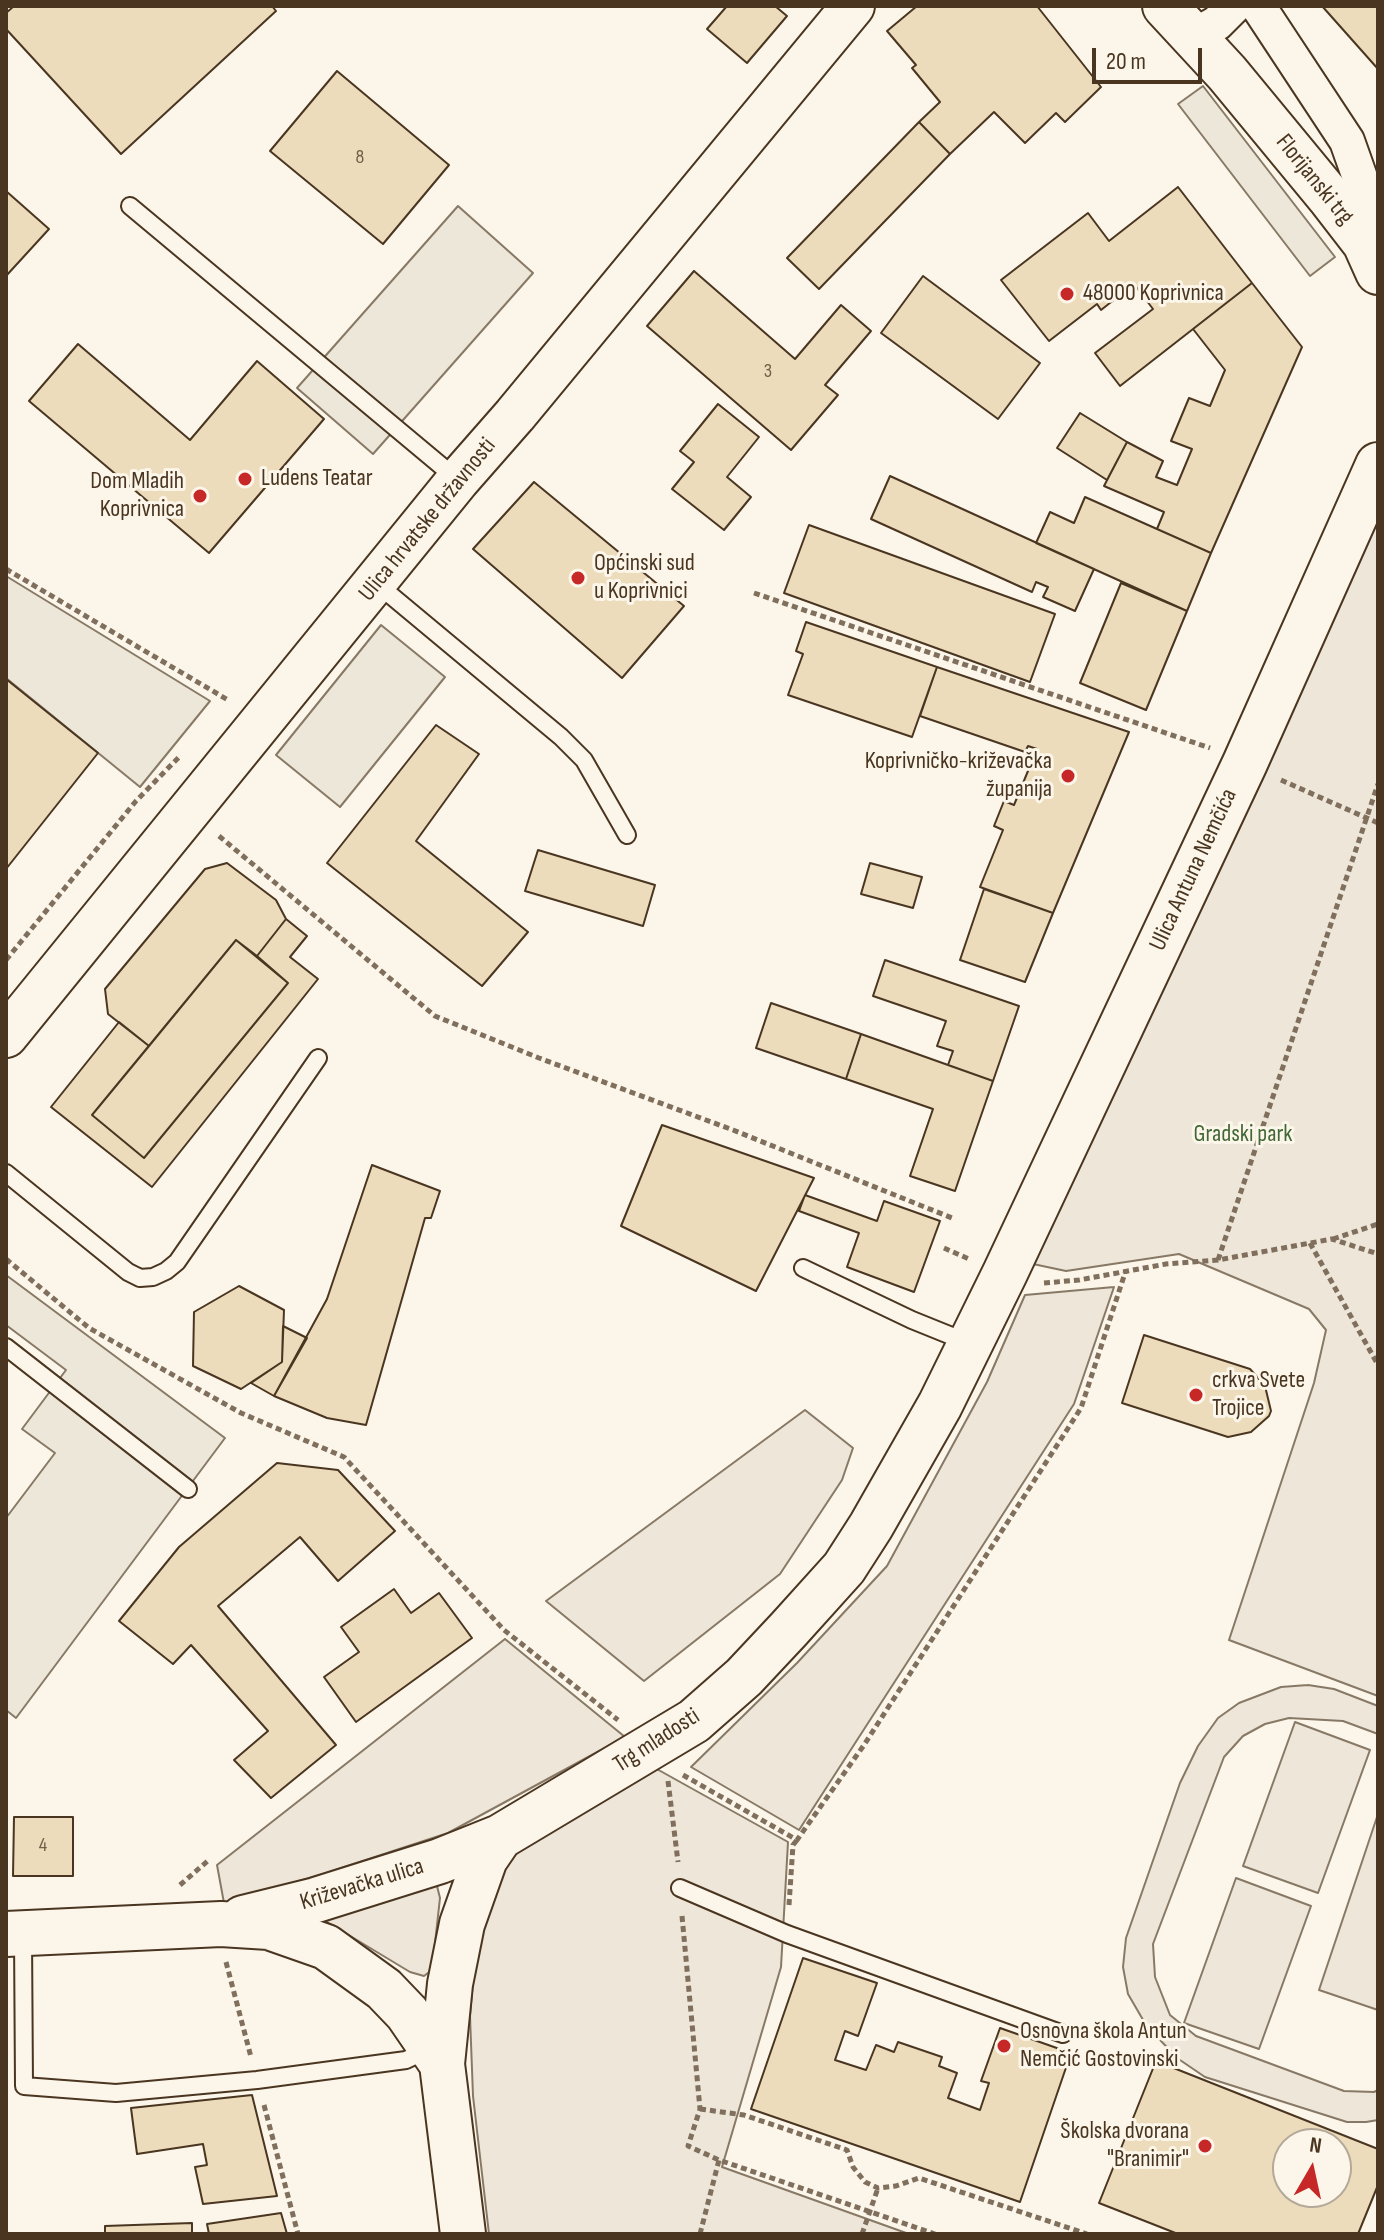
<!DOCTYPE html>
<html>
<head>
<meta charset="utf-8">
<style>
	body { margin:0 }
	#map { position:relative; width:1384px; height:2240px; overflow:hidden; background:#fbf6e9; font-family:"Sofia Sans Condensed",sans-serif }
	canvas { display:block }
	.frame { position:absolute; inset:0; border:8px solid #4a3520; pointer-events:none }
	.north { position:absolute; left:1272px; top:2128px; width:80px; height:80px; box-sizing:border-box; background:#fbf6e9; border:2px solid #b4a999; border-radius:50%; rotate:9deg; font-size:22px; font-weight:700; line-height:32px; text-align:center; color:#4a3520 }
	.north::after { content:''; display:block; margin:auto; width:28px; height:36px; background:#c62828; clip-path:polygon(50% 0,100% 100%,50% 72%,0 100%) }
	.scale { position:absolute; left:1092px; top:48px; width:110px; height:36px; box-sizing:border-box; border:4px solid #4a3520; border-top:0; padding-left:10px; font-size:24px; line-height:28px; white-space:nowrap; color:#4a3520; -webkit-text-stroke:6px #fbf6e9; paint-order:stroke }
</style>
</head>
<body>
<div id="map">
<canvas width="1384" height="2240"></canvas>
<div class="frame"></div>
<div class="north">N</div>
<div class="scale">20 m</div>
</div>
<script>
const g = document.querySelector('canvas').getContext('2d');
g.lineJoin = 'round';
function paint(path, color) {
  g.fillStyle = color;
  g.fill(path, 'evenodd');
}
function shape(rows) {
  const path = new Path2D();
  for (const r of rows) {
    path.moveTo(r[0], r[1]);
    for (let i = 2; i < r.length; i += 2) path.lineTo(r[i], r[i + 1]);
  }
  return path;
}
function stroke(path, color, width, dash) {
  g.strokeStyle = color;
  g.lineWidth = width;
  g.lineCap = dash ? 'butt' : 'round';
  g.setLineDash(dash || []);
  g.stroke(path);
}
function write(font, color, halo, rows, align = 'center') {
  g.font = font + ' "Sofia Sans Condensed",sans-serif';
  g.lineWidth = 6;
  g.setLineDash([]);
  g.textBaseline = 'middle';
  g.strokeStyle = halo;
  g.fillStyle = color;
  for (const [text, x, y, turn = 0] of rows) {
    g.save();
    g.translate(x, y);
    g.rotate((+turn || 0) * Math.PI / 180);
    g.textAlign = isNaN(turn) ? turn : align;
    if (halo) g.strokeText(text, 0, 0);
    g.fillText(text, 0, 0);
    g.restore();
  }
}
const green = shape([
	[1378,499,1378,1696,1229,1640,1314,1383,1326,1330,1309,1309,1179,1254,1066,1271,1033,1264,1265,773,1378,499],
	[1114,1287,1074,1404,799,1830,691,1767,797,1663,887,1566,987,1382,1025,1295,1114,1287],
	[805,1410,853,1448,842,1480,780,1574,644,1681,546,1601,805,1410],
	[505,1639,625,1737,448,1833,323,1874,224,1903,217,1865,505,1639],
	[1308,1685,1334,1689,1378,1706,1378,1734,1343,1721,1289,1718,1265,1724,1243,1736,1224,1757,1153,1944,1155,1977,1170,2015,1196,2036,1344,2091,1374,2092,1378,2090,1378,2120,1366,2122,1347,2122,1205,2077,1177,2058,1146,2025,1128,1994,1123,1967,1126,1938,1180,1783,1198,1746,1218,1718,1239,1703,1281,1687,1308,1685],
	[1295,1722,1370,1750,1318,1893,1243,1866,1295,1722],
	[655,1768,788,1842,781,1967,722,2167,909,2234,489,2234,473,2096,470,2016,478,1924,494,1885,518,1851,655,1768],
	[1378,1814,1378,2010,1319,1990,1378,1814],
	[1236,1878,1311,1906,1259,2049,1184,2023,1236,1878],
	[427,1882,437,1886,440,1898,432,1970,424,1976,410,1972,322,1919,427,1882]
]);
paint(green, '#ede6d9');
stroke(green, '#887966', 2);
const parking = shape([
	[1203,86,1335,257,1310,276,1178,104,1203,86],
	[458,206,533,273,373,454,297,388,458,206],
	[6,576,210,701,140,787,6,678,6,576],
	[381,625,445,677,340,807,276,755,381,625],
	[6,1275,225,1438,16,1718,6,1710,6,1518,55,1453,22,1429,66,1370,6,1325,6,1275]
]);
paint(parking, '#ede7d9');
stroke(parking, '#887966', 2);
const building = shape([
	[14,6,272,6,276,11,121,154,6,29,6,13,14,6],
	[727,6,775,6,787,16,747,63,707,29,727,6],
	[917,6,1037,6,1101,87,1065,122,1056,113,1025,143,994,112,950,154,919,122,940,102,912,68,916,65,887,31,917,6],
	[1322,6,1378,6,1378,69,1322,6],
	[337,71,449,165,383,244,270,151,337,71],
	[919,122,950,154,819,289,787,258,919,122],
	[1178,187,1252,283,1120,386,1095,353,1153,309,1134,284,1101,310,1097,304,1049,341,1001,280,1088,213,1109,241,1178,187],
	[6,191,49,229,6,276,6,191],
	[694,271,795,359,841,305,871,331,825,385,838,395,791,450,647,326,694,271],
	[923,276,1040,363,998,419,881,333,923,276],
	[1252,283,1302,347,1211,553,1157,529,1164,512,1104,486,1127,442,1163,461,1156,477,1177,485,1192,449,1171,441,1189,398,1210,406,1225,370,1193,329,1252,283],
	[78,344,190,440,257,361,324,419,209,553,29,401,78,344],
	[718,404,759,437,727,477,751,497,724,530,672,489,694,462,680,451,718,404],
	[1080,413,1127,442,1107,480,1057,448,1080,413],
	[890,476,1094,569,1075,611,1043,597,1048,587,1036,582,1032,592,871,519,890,476],
	[534,482,684,606,622,678,473,549,534,482],
	[1085,497,1211,553,1187,611,1036,543,1050,512,1074,523,1085,497],
	[809,525,1055,614,1030,682,784,593,809,525],
	[1121,583,1187,611,1146,710,1080,683,1121,583],
	[806,622,937,667,912,737,788,695,803,654,796,651,806,622],
	[937,667,1129,732,1053,913,980,887,1003,830,994,826,1004,801,1014,805,1037,749,1028,746,1025,752,920,716,937,667],
	[6,679,98,753,6,869,6,679],
	[436,725,479,754,416,841,528,932,482,986,327,863,436,725],
	[538,850,655,885,643,926,525,891,538,850],
	[227,863,276,900,286,919,257,956,236,940,149,1046,108,1014,105,989,205,869,227,863],
	[870,863,922,877,913,908,861,894,870,863],
	[984,889,1053,913,1025,982,960,960,984,889],
	[286,919,307,936,290,957,318,979,152,1187,51,1107,119,1022,149,1046,92,1115,144,1158,288,983,257,956,286,919],
	[236,940,288,983,144,1158,92,1115,236,940],
	[885,960,1019,1006,993,1081,948,1065,953,1051,937,1046,946,1021,873,996,885,960],
	[771,1003,861,1034,846,1079,756,1048,771,1003],
	[861,1034,993,1081,955,1191,910,1176,933,1109,846,1079,861,1034],
	[662,1125,814,1178,756,1291,621,1226,662,1125],
	[372,1165,440,1191,431,1218,425,1218,366,1425,327,1418,274,1396,327,1299,372,1165],
	[805,1195,877,1221,884,1201,940,1221,914,1292,847,1267,859,1233,799,1211,805,1195],
	[239,1286,284,1310,282,1362,241,1389,193,1366,194,1312,239,1286],
	[283,1326,307,1338,274,1396,251,1383,282,1362,283,1326],
	[1144,1335,1250,1369,1265,1386,1271,1411,1269,1416,1251,1432,1228,1437,1122,1403,1144,1335],
	[277,1463,338,1470,395,1531,338,1581,300,1537,218,1606,336,1745,271,1798,234,1760,268,1731,191,1645,173,1664,119,1621,179,1547,277,1463],
	[394,1589,411,1613,439,1593,472,1638,356,1722,324,1677,359,1652,341,1627,394,1589],
	[14,1817,73,1817,73,1876,13,1876,14,1817],
	[803,1958,877,1983,858,2036,845,2031,835,2060,866,2070,876,2045,894,2052,898,2042,942,2057,939,2066,957,2073,948,2098,980,2110,989,2083,981,2081,1000,2028,1071,2053,1020,2202,751,2109,803,1958],
	[1156,2061,1378,2149,1378,2185,1358,2234,1178,2234,1099,2203,1156,2061],
	[1288,2144,1336,2144,1336,2192,1288,2192,1288,2144],
	[252,2095,277,2196,203,2204,195,2167,207,2165,203,2144,137,2154,131,2108,252,2095],
	[281,2213,287,2234,209,2234,207,2224,281,2213],
	[192,2223,192,2234,105,2234,105,2226,192,2223]
]);
paint(building, '#ecdcbc');
stroke(building, '#4a3520', 2);
const service = shape([
	[130,206,457,479],
	[376,583,561,737,584,760,627,835],
	[6,1173,128,1272,140,1278,153,1277,166,1271,177,1262,318,1058],
	[803,1268,912,1320,969,1343],
	[6,1347,188,1489],
	[680,1888,787,1934,1063,2034],
	[23,1935,24,2086,116,2093,257,2080,406,2060,429,2049]
]);
const minor = shape([
	[1258,6,1347,141,1364,189,1373,233,1372,254],
	[1194,36,1217,23,1234,6]
]);
const tertiary = shape([
	[6,1036,458,480,515,415,853,6]
]);
const secondary = shape([
	[1165,6,1227,73,1331,199,1365,243,1378,272],
	[243,1918,316,1900,440,1861,500,1837],
	[6,1934,221,1924,269,1927,326,1947,384,1989,407,2013,442,2064],
	[463,2234,442,2064,450,1984,462,1924,485,1859,500,1837,694,1721,744,1677,789,1629,844,1568,871,1526,940,1405,1005,1273,1245,763,1378,465]
]);
stroke(service, '#4a3520', 20);
stroke(minor, '#4a3520', 38);
stroke(tertiary, '#4a3520', 46);
stroke(secondary, '#4a3520', 48);
stroke(shape([
	[6,569,228,700],
	[754,593,1210,748],
	[1281,780,1378,823],
	[219,836,435,1016,539,1058,733,1130,952,1218],
	[6,960,136,801,179,757],
	[1333,1239,1378,1224],
	[1310,1243,1378,1365],
	[944,1248,969,1259],
	[6,1259,89,1328,241,1413,344,1457,504,1630,618,1720],
	[1218,1260,1378,784],
	[1044,1283,1079,1280,1166,1264,1218,1260,1332,1239,1378,1254],
	[683,1775,797,1840,864,1745,1081,1408,1126,1270],
	[668,1781,678,1862],
	[180,1885,210,1859],
	[789,1905,793,1845,797,1840],
	[682,1916,700,2109,688,2146,719,2160,935,2234],
	[226,1962,251,2057],
	[264,2105,298,2234],
	[700,2109,744,2115,847,2150,853,2167,865,2182,878,2188,896,2186,919,2178,1087,2234],
	[700,2234,719,2160],
	[862,2234,878,2188]
]), '#7f6f5c', 5, [6, 4]);
stroke(service, '#fbf6e9', 16);
stroke(minor, '#fbf6e9', 34);
stroke(tertiary, '#fbf6e9', 42);
stroke(secondary, '#fbf6e9', 44);
for (const [x, y, r, color] of [
	[1067,294,8,"#c62828"],
	[245,479,8,"#c62828"],
	[200,496,8,"#c62828"],
	[578,578,8,"#c62828"],
	[1068,776,8,"#c62828"],
	[1196,1395,8,"#c62828"],
	[1004,2046,8,"#c62828"],
	[1205,2146,8,"#c62828"]
]) {
  const dot = new Path2D();
  dot.arc(x, y, r, 0, 2 * Math.PI);
  g.fillStyle = color;
  g.fill(dot);
  stroke(dot, '#fbf6e9', 3);
}
write('20px', '#725f47', null, [
	["8",360,158],
	["3",768,372],
	["4",43,1846]
]);
write('24px', '#4a3520', '#fbf6e9', [
	["Florijanski trg",1314,180,51],
	["Ulica hrvatske državnosti",428,520,-51],
	["Ulica Antuna Nemčića",1194,870,-65],
	["Trg mladosti",657,1741,-33],
	["Križevačka ulica",362,1885,-17]
]);
write('24px', '#4a3520', '#fbf6e9', [
	["48000 Koprivnica",1083,294],
	["Ludens Teatar",261,479],
	["Dom Mladih",184,482,"right"],
	["Koprivnica",184,510,"right"],
	["Općinski sud",594,564],
	["u Koprivnici",594,592],
	["Koprivničko-križevačka",1052,762,"right"],
	["županija",1052,790,"right"],
	["crkva Svete",1212,1381],
	["Trojice",1212,1409],
	["Osnovna škola Antun",1020,2032],
	["Nemčić Gostovinski",1020,2060],
	["Školska dvorana",1189,2132,"right"],
	["\"Branimir\"",1189,2160,"right"]
], 'left');
write('24px', '#436837', '#fbf6e9', [
	["Gradski park",1243,1135]
]);
</script>
</body>
</html>
